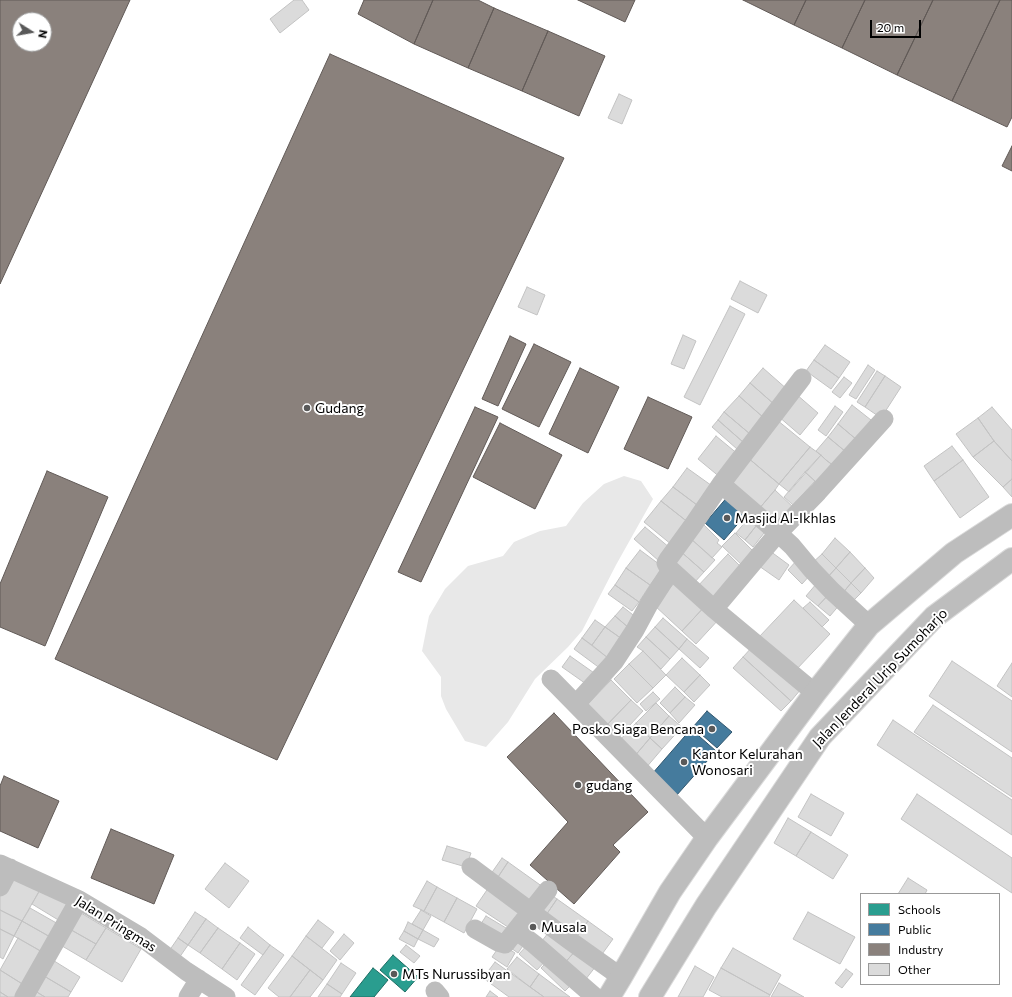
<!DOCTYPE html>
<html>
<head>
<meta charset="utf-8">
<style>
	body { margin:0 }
	#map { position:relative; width:1012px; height:997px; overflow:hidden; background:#fff; font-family:Commissioner,sans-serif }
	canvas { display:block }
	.legend { position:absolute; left:860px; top:893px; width:140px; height:92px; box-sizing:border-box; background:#fff; border:1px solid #999; margin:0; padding:5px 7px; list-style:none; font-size:12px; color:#000 }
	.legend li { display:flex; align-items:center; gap:8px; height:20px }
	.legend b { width:20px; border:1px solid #999 }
	.north { position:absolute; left:12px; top:12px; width:40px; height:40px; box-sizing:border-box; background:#fff; border:1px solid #999; border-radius:50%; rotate:101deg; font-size:11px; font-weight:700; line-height:16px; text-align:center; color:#000 }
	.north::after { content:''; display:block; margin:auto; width:14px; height:18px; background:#595959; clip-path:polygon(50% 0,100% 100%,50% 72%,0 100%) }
	.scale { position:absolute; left:870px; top:20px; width:51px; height:18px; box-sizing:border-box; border:2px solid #000; border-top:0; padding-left:5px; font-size:12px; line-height:14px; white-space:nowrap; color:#000; -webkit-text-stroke:3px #fff; paint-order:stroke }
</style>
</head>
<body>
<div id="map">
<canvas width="1012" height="997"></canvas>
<ul class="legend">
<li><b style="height:11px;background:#2a9d8f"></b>Schools</li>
<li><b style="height:11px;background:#457b9d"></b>Public</li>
<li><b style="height:11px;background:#8a817c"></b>Industry</li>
<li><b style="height:11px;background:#dbdbdb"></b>Other</li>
</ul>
<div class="north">N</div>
<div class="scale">20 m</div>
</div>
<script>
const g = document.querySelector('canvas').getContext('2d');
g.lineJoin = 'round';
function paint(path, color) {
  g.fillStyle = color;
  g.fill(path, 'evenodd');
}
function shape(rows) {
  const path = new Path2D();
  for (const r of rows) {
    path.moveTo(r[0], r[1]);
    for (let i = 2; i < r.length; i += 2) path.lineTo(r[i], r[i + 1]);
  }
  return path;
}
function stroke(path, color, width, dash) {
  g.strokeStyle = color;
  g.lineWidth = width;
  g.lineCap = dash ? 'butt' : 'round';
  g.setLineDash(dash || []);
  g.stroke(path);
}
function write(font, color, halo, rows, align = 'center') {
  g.font = font + ' Commissioner,sans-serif';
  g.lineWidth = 4;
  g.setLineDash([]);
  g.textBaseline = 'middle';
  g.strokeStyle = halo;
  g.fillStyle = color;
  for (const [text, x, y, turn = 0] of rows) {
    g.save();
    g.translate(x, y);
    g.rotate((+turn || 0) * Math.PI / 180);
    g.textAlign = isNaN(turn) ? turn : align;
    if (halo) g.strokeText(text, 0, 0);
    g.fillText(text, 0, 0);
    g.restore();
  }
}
paint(shape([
	[624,476,641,481,653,499,616,565,582,631,568,647,535,679,508,722,486,747,465,741,446,709,441,696,441,677,422,651,429,616,445,589,468,566,503,556,514,542,540,531,566,526,583,503,604,484]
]), '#e8e8e8');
const schools = shape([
	[393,955,418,977,405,992,380,970,393,955],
	[373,968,388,980,374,997,350,997,373,968]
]);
paint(schools, '#2a9d8f');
stroke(schools, '#1d6e64', 1);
const public = shape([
	[729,495,748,512,724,540,705,523,729,495],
	[707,711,732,732,717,748,693,727,707,711],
	[691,729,716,751,676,796,652,774,691,729]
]);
paint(public, '#457b9d');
stroke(public, '#30566e', 1);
const industry = shape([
	[0,0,130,0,0,284,0,0],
	[20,20,44,20,44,44,20,44,20,20],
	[364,0,433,0,414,44,358,14,364,0],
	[433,0,478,0,494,8,468,68,414,44,433,0],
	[578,0,635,0,625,22,578,0],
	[743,0,806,0,794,25,743,0],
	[806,0,865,0,842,48,794,25,806,0],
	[865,0,933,0,897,75,842,48,865,0],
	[933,0,1000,0,952,101,897,75,933,0],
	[1000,0,1012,0,1012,117,1007,127,952,101,1000,0],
	[494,8,548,31,522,91,468,68,494,8],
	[548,31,605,56,579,116,522,91,548,31],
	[330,54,564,158,277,760,55,659,330,54],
	[1012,146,1012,171,1002,166,1012,146],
	[510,336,526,344,498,406,482,399,510,336],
	[534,344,571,362,539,427,502,409,534,344],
	[580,368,619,387,588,453,549,434,580,368],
	[648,397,692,417,668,469,624,449,648,397],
	[475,407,498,417,421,582,398,572,475,407],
	[500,423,562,455,535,509,473,477,500,423],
	[47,471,108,497,45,646,0,627,0,584,47,471],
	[554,713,648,812,613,845,620,852,574,904,530,865,568,822,507,757,554,713],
	[4,776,59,801,38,848,0,831,0,786,4,776],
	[111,829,174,855,154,904,91,878,111,829]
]);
paint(industry, '#8a817c');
stroke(industry, '#615a57', 1);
const building = shape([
	[294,0,302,0,309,10,280,33,270,19,294,0],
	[619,94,632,100,622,124,608,118,619,94],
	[740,281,767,295,758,313,731,299,740,281],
	[527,287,545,295,537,315,518,307,527,287],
	[730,306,745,314,700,405,684,397,730,306],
	[683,335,696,341,684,369,671,364,683,335],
	[825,345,850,362,839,378,814,360,825,345],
	[814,360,839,378,831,389,806,371,814,360],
	[868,365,875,370,856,399,849,395,868,365],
	[763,368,788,390,775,405,750,383,763,368],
	[877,371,885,376,865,407,857,402,877,371],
	[885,376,901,387,881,418,865,407,885,376],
	[844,377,852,383,840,398,832,392,844,377],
	[750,383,775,405,764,418,739,396,750,383],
	[796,394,818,413,800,435,778,416,796,394],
	[739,396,764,418,750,434,724,412,739,396],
	[852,405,871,420,857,440,838,424,852,405],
	[835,406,843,412,826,436,818,430,835,406],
	[992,407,1012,430,1012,461,994,441,978,418,992,407],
	[724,412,750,434,743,442,718,420,724,412],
	[978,418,994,441,973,457,956,434,978,418],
	[718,420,743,442,737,449,712,427,718,420],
	[777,420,810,447,779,484,747,457,777,420],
	[838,424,857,440,846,452,828,437,838,424],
	[716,436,739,455,721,478,698,459,716,436],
	[828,437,846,452,834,466,826,460,816,451,828,437],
	[994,441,1012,461,1012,479,1003,487,973,457,994,441],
	[952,446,963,460,934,481,924,466,952,446],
	[810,447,821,455,789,492,779,484,810,447],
	[821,455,826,460,834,466,818,484,805,472,821,455],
	[747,457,779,484,775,490,758,510,726,484,747,457],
	[963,460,989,497,960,518,934,481,963,460],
	[687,468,715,488,701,508,673,487,687,468],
	[805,472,815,481,793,505,784,497,805,472],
	[1012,479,1012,497,1003,487,1012,479],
	[673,487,701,508,689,523,661,501,673,487],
	[775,490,794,508,777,528,758,510,775,490],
	[661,501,689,523,672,545,644,522,661,501],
	[752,514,760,521,745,540,736,533,752,514],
	[760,521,768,528,753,547,745,540,760,521],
	[703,524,719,540,717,543,722,547,712,558,690,538,703,524],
	[645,527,670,548,659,561,634,539,645,527],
	[735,533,755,553,743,566,722,546,735,533],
	[690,538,715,560,704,572,679,550,690,538],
	[835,538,850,552,836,568,822,554,835,538],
	[640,550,663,567,650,585,626,568,640,550],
	[679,550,704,572,693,584,668,562,679,550],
	[770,551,789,565,779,580,759,566,770,551],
	[850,552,865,568,851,583,836,568,850,552],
	[728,554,742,568,710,601,696,588,728,554],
	[822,554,836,568,826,579,811,564,822,554],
	[798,559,812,573,802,584,788,570,798,559],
	[626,568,650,585,639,602,615,585,626,568],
	[836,568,851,583,842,594,826,579,836,568],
	[865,568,874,578,861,593,851,583,865,568],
	[678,579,706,605,682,631,654,605,678,579],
	[817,583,830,593,818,606,806,596,817,583],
	[851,583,861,593,851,603,842,594,851,583],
	[615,585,639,602,632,611,608,594,615,585],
	[830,593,841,603,830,616,818,606,830,593],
	[794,600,830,634,795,671,759,637,794,600],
	[810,602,829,620,822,627,803,608,810,602],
	[706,605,720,618,696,644,682,631,706,605],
	[623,607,637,618,629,628,615,616,623,607],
	[615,616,629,628,622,639,605,627,615,616],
	[663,618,687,639,679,649,655,627,663,618],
	[595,620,605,627,592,645,582,638,595,620],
	[605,627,622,639,608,658,592,645,605,627],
	[655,627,679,649,670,659,646,637,655,627],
	[646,637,670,659,661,669,643,651,637,647,646,637],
	[582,638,608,658,601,669,574,649,582,638],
	[687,639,709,658,700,668,679,649,687,639],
	[753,646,801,689,791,701,743,657,753,646],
	[643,651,666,675,653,688,629,664,643,651],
	[570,656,597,675,589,686,562,667,570,656],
	[743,657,791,701,781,711,733,668,743,657],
	[682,658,700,675,684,692,666,675,682,658],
	[952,661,1012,701,1012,752,929,696,952,661],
	[1012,663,1012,697,997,686,1012,663],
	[629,664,653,688,637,703,614,679,629,664],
	[700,675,710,685,694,702,684,692,700,675],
	[611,680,631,700,603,729,583,709,611,680],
	[675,687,685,697,670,713,660,703,675,687],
	[653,692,660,699,646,711,640,704,653,692],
	[685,697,695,705,679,723,670,713,685,697],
	[631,700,643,711,615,741,603,729,631,700],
	[656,703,669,716,650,738,636,723,656,703],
	[933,705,1012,758,1012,797,914,732,933,705],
	[669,716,682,727,662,749,650,738,669,716],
	[893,720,1012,800,1012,835,877,745,893,720],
	[636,723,650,738,633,758,618,742,636,723],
	[650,738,662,749,645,769,633,758,650,738],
	[811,794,844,813,831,836,798,817,811,794],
	[917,794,1012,858,1012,893,901,819,917,794],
	[788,818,811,832,796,856,774,843,788,818],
	[811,832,848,855,833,879,796,856,811,832],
	[447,846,471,853,466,867,442,860,447,846],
	[502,858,508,862,494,883,488,878,502,858],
	[508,862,543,887,530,907,494,883,508,862],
	[225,863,249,881,229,908,205,889,225,863],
	[11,873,41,888,22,921,0,910,0,895,11,873],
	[908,878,927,890,925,894,898,894,908,878],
	[427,881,437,887,424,911,413,906,427,881],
	[437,887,457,898,444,922,424,911,437,887],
	[489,887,527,911,514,931,476,906,489,887],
	[41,888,69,905,60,921,32,904,41,888],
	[550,894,557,899,544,918,537,913,550,894],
	[457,898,477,909,464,933,444,922,457,898],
	[557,899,588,921,575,939,544,918,557,899],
	[30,908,60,925,52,938,22,921,30,908],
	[0,910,22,921,14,936,0,929,0,910],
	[76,910,106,928,96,944,66,927,76,910],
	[421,910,431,916,423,930,412,924,421,910],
	[195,912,206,919,188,945,178,938,195,912],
	[808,912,855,937,840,964,793,939,808,912],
	[486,916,511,931,504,942,479,927,486,916],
	[206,919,218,928,200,953,188,945,206,919],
	[318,920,334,932,322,948,306,936,318,920],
	[22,921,52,938,44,953,14,936,22,921],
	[588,921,613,939,600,957,575,939,588,921],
	[408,922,423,930,418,939,404,931,408,922],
	[66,927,96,944,86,960,57,943,66,927],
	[248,927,270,945,263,955,240,938,248,927],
	[106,928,141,949,122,982,86,960,106,928],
	[218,928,240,943,222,969,200,953,218,928],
	[552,928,577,949,562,966,538,946,552,928],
	[0,929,14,936,3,959,0,957,0,929],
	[423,930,439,939,434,947,418,939,423,930],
	[404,931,418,939,414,947,399,939,404,931],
	[344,934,354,943,340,960,330,951,344,934],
	[306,936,337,960,323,980,292,956,306,936],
	[18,938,44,953,24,985,0,970,18,938],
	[178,938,188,945,179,958,169,951,178,938],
	[527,940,518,953,508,946,527,940],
	[530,942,548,958,537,970,519,954,530,942],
	[240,943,255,954,237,980,222,969,240,943],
	[501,944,515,953,507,967,492,957,501,944],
	[270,945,284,955,255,995,241,985,270,945],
	[406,945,420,956,414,963,400,952,406,945],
	[733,948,781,975,770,995,721,968,733,948],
	[577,949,596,966,582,984,562,966,577,949],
	[292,956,310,970,290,997,279,997,268,988,292,956],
	[517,957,539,974,530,987,507,969,517,957],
	[51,959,80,977,71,992,44,976,51,959],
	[549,960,573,983,565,991,541,968,549,960],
	[495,962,544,997,509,997,483,978,495,962],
	[341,963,356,973,342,994,327,984,341,963],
	[695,966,714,977,703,997,678,997,695,966],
	[721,968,770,995,769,997,722,997,709,990,721,968],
	[846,969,853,974,842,988,835,983,846,969],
	[0,970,24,985,17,997,8,997,0,992,0,970],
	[310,970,323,980,310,997,290,997,310,970],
	[539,974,570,997,544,997,530,987,539,974],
	[44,976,71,992,68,997,45,997,35,991,44,976],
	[779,983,804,997,771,997,779,983],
	[327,984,342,994,340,997,318,997,327,984],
	[35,991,45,997,31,997,35,991],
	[490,991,498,997,486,997,490,991],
	[0,992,8,997,0,997,0,992]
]);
paint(building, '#dbdbdb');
stroke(building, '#c3c3c3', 1);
const highway = shape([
	[609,997,621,977,670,892,707,838,815,693,869,625,954,553,1012,515],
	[650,997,706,906,820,737,934,617,1012,559]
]);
stroke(highway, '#dbdbdb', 24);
stroke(shape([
	[721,484,778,533,792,546,812,570,832,591,869,625],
	[671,570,714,609,815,693],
	[720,602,778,533,818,492,884,419],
	[551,679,707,838],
	[576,704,614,662,635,630,649,604,671,570,668,567,666,563,669,558,693,525,721,484,802,378],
	[0,864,79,900,141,937,186,971,226,997],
	[471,867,569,940,621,977],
	[0,887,10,868],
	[475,929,498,942,505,944,506,943,548,890],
	[517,931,534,944,595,997],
	[435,991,440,997],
	[24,997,79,900],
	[188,997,199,979]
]), '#bdbdbd', 19);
stroke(highway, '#bdbdbd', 22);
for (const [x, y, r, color] of [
	[307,408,4,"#595959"],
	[727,518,4,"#595959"],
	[712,729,4,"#595959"],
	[684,762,4,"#595959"],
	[578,785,4,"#595959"],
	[533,927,4,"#595959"],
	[394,974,4,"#595959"]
]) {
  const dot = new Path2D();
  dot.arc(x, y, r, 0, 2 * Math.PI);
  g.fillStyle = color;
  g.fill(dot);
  stroke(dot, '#fff', 1.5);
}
write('14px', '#000', '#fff', [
	["Gudang",315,408],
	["Masjid Al-Ikhlas",735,518],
	["Posko Siaga Bencana",704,729,"right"],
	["Kantor Kelurahan",692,754],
	["Wonosari",692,770],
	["gudang",586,785],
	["Musala",541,927],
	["MTs Nurussibyan",402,974]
], 'left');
write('14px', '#000', '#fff', [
	["Jalan Jenderal Urip Sumoharjo",880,678,-46],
	["Jalan Pringmas",116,924,32]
]);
</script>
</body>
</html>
